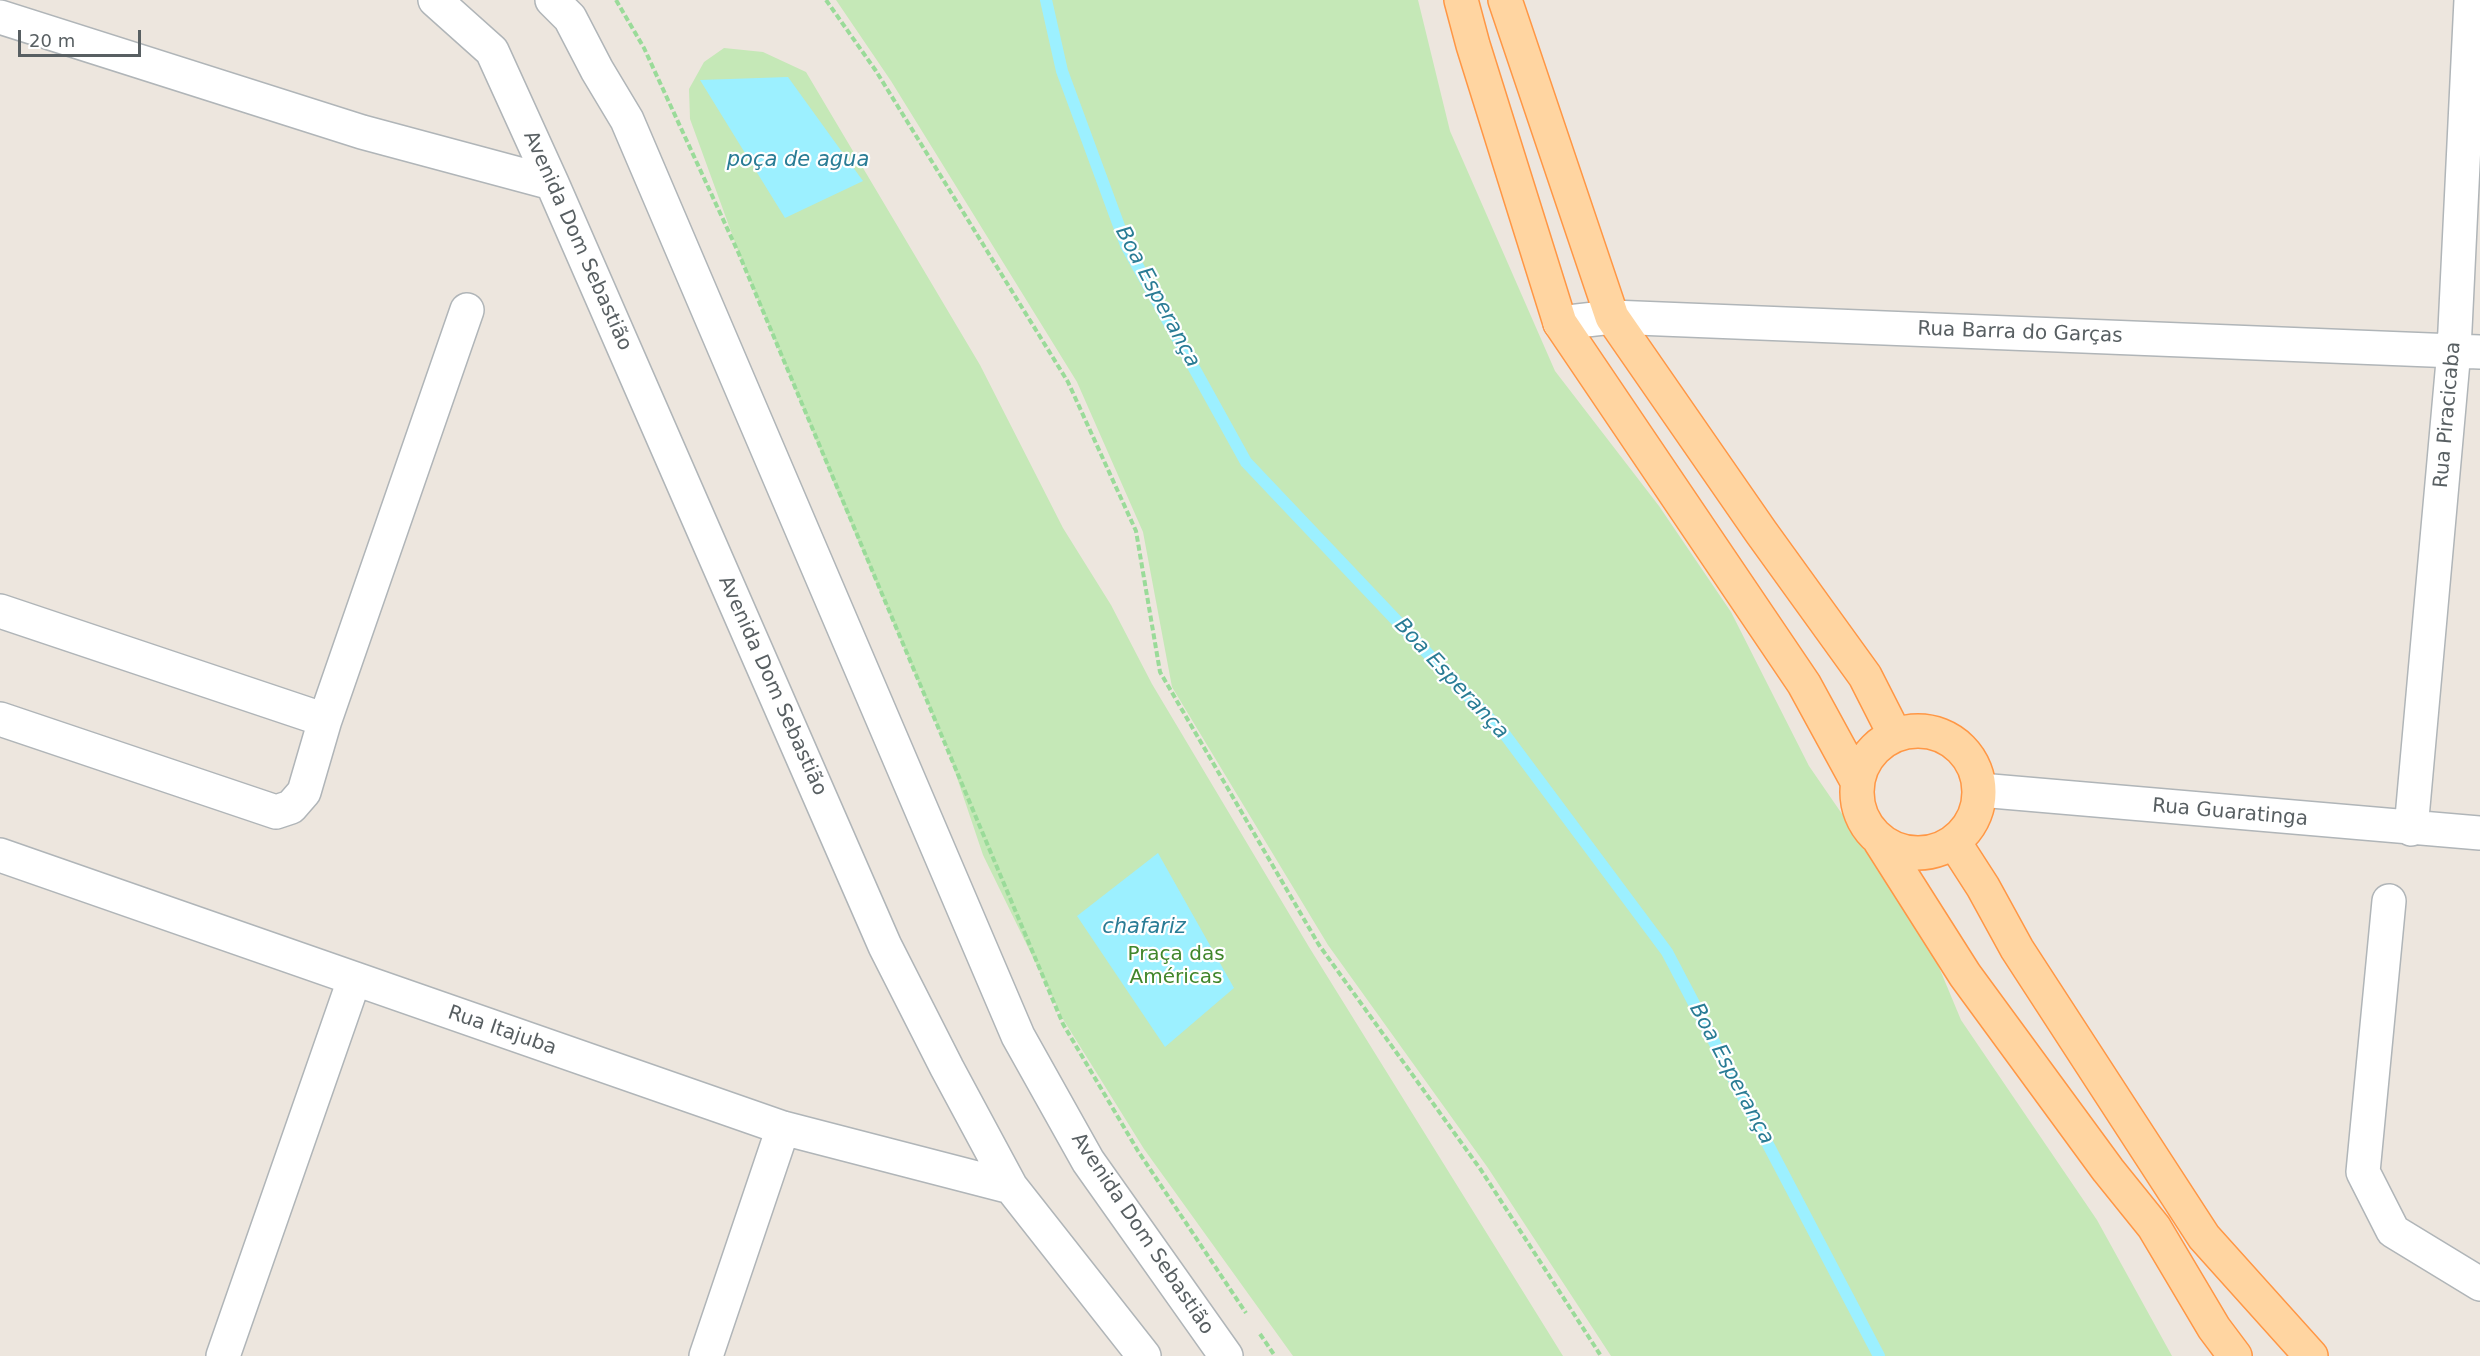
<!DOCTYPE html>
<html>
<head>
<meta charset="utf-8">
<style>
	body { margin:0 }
	#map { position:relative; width:2480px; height:1356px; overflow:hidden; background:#ede6de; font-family:"DejaVu Sans",sans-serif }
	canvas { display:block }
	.scale { position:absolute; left:18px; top:30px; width:123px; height:27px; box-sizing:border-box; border:3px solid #585f62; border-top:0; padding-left:8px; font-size:18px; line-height:21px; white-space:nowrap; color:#585f62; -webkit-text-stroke:4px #fff; paint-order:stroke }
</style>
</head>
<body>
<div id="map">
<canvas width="2480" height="1356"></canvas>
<div class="scale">20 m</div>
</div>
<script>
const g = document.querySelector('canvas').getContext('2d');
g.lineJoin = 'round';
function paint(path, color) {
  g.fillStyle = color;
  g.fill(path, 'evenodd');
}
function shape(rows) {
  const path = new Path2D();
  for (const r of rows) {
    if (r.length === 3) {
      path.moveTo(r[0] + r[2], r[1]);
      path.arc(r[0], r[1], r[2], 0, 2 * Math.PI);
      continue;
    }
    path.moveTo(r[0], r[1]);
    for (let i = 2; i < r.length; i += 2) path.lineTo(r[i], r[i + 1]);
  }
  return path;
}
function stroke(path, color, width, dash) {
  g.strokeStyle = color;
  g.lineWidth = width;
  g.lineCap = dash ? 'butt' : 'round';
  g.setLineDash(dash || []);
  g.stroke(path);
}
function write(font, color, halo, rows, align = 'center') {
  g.font = font + ' "DejaVu Sans",sans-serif';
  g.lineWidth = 4.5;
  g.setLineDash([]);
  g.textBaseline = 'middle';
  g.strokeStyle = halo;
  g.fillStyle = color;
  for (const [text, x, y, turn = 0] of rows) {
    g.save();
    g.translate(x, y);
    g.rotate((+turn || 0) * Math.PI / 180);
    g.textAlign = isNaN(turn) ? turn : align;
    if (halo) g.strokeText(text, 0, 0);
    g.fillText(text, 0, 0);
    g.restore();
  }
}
paint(shape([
	[836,0,1418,0,1450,131,1555,371,1659,506,1731,612,1809,766,1926,936,1961,1020,2097,1220,2172,1356,1611,1356,1488,1168,1328,945,1172,687,1143,532,1077,382,891,81],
	[724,48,763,52,806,72,980,365,1063,528,1111,605,1152,684,1309,947,1563,1356,1293,1356,1144,1149,1063,1019,983,855,948,751,842,503,740,256,690,119,689,89,704,62]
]), '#c5e8b7');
paint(shape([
	[788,77,863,181,785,218,700,80],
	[1158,853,1234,988,1165,1047,1077,916]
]), '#9cf0ff');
stroke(shape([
	[1046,0,1062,71,1126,245,1246,462,1506,736,1667,952,1879,1356]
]), '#9cf0ff', 12);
const minor = shape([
	[435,0,492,51,552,183,885,946,947,1068,1011,1187,1144,1356],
	[552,0,570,18,597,70,627,120,1018,1036,1088,1161,1226,1356],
	[0,17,362,132,552,183],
	[1560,323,1612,317,2480,352],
	[0,611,325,720],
	[0,719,276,812,291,807,304,792,325,720,467,310],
	[1980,790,2480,833],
	[2411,829,2454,350,2471,0],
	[0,855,783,1128,1011,1187],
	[2389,901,2363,1172,2393,1231,2480,1284],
	[223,1356,354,980],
	[706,1356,783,1128]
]);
const major = shape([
	[1461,0,1473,45,1560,323,1804,684,1857,781],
	[1505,0,1612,317,1761,532,1865,676,1895,735],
	[1918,792,61],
	[1880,841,1965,975,2108,1170,2154,1227,2214,1328,2235,1356],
	[1954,842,1983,887,2017,949,2204,1237,2311,1356]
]);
stroke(minor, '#b0b5b8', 36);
stroke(major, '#ff9745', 36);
stroke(shape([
	[616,0,644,48,739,254,1063,1024,1138,1151,1246,1313],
	[826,0,876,71,1068,382,1136,531,1160,672,1319,945,1481,1170,1601,1356],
	[1260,1334,1275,1356]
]), '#9adb99', 4, [6, 3]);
stroke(minor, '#fff', 33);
stroke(major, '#ffd5a1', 33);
write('20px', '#585f62', '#fff', [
	["Avenida Dom Sebastião",577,241,66],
	["Rua Barra do Garças",2020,333,2],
	["Rua Piracicaba",2448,415,-85],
	["Avenida Dom Sebastião",772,686,66],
	["Rua Guaratinga",2230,813,5],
	["Rua Itajuba",502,1031,19],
	["Avenida Dom Sebastião",1142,1234,56]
]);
write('20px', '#40862b', '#fff', [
	["Praça das",1176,955],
	["Américas",1176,978]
]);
write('italic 21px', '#297c95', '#fff', [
	["poça de agua",798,161],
	["Boa Esperança",1157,297,62],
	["Boa Esperança",1451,679,47],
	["chafariz",1144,928],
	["Boa Esperança",1731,1074,62]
]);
</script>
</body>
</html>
